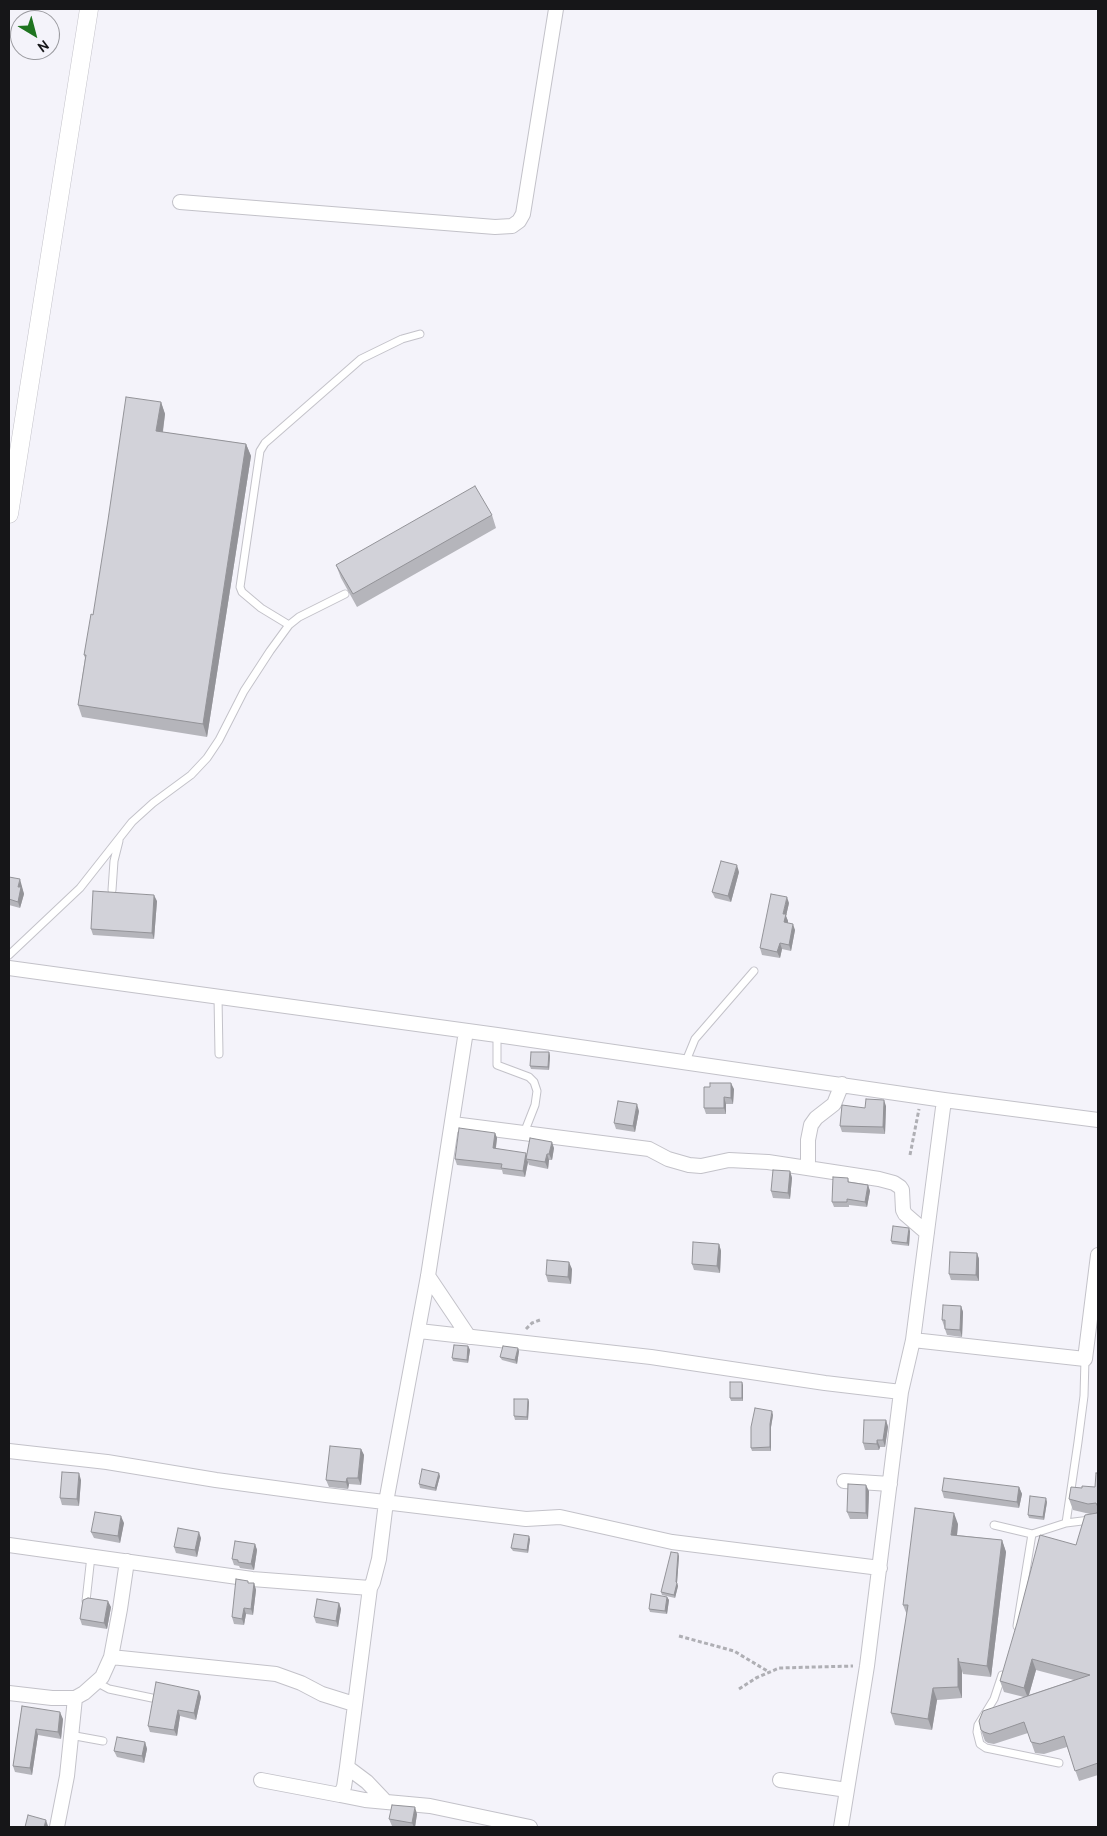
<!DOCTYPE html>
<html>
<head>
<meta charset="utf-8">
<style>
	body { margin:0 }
	#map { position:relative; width:1107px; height:1836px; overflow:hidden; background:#f4f3fa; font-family:Cabin,sans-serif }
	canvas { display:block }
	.frame { position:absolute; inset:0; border:10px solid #161618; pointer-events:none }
	.north { position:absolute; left:10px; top:10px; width:50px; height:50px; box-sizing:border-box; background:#f4f3fa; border:1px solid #9b9ba0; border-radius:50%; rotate:143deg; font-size:14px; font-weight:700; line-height:20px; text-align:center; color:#161618 }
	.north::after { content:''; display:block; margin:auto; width:18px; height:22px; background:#1f7420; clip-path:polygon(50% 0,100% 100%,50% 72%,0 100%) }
</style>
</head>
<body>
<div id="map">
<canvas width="1107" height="1836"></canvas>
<div class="frame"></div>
<div class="north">N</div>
</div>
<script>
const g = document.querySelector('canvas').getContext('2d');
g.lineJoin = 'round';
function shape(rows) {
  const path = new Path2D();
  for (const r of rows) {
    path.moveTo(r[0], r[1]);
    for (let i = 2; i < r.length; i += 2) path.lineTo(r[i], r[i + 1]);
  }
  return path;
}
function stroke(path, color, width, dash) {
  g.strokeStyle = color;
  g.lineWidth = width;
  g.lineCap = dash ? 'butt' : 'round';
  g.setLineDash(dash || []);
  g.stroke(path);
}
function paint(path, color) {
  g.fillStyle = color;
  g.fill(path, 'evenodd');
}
const service = shape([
	[289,625,261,608,242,592,240,587,260,451,265,443,361,359,402,339,420,334],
	[112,890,114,861,119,841],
	[9,955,80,888,132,822,153,803,191,775,207,758,219,740,244,691,270,651,289,625,299,617,345,594],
	[218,997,219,1054],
	[497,1035,497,1065,529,1077,534,1082,537,1091,535,1105,524,1133],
	[686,1061,695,1039,754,971],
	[1066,1523,1078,1442,1084,1396,1085,1359],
	[994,1525,1032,1534],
	[86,1601,91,1556],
	[1017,1626,1032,1534,1066,1523,1098,1519],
	[1002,1675,994,1699,978,1725,977,1732,980,1744,986,1748,1059,1763],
	[96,1682,109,1689,152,1698],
	[70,1735,103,1741]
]);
const minor = shape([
	[180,202,495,227,512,226,519,221,523,214,556,9],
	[9,968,497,1035,944,1100,1098,1120],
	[944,1100,913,1340,1085,1359,1098,1255],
	[453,1124,649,1149,668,1159,689,1165,701,1166,729,1160,768,1162,879,1179,894,1183,900,1187,902,1190,903,1210,905,1214,927,1233],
	[808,1168,808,1140,811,1125,816,1118,834,1104,842,1084],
	[428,1276,469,1337],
	[419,1331,651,1357,825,1383,901,1392,913,1340],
	[9,1451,107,1462,216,1480,326,1495,526,1519,560,1517,672,1542,880,1568],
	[844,1481,890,1484],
	[9,1545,252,1579,370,1588,373,1582,379,1559,386,1502,428,1276,466,1031],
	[111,1657,276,1674,301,1683,322,1694,354,1704],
	[9,1693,52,1698,75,1698,84,1693,102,1677,111,1657,120,1609,127,1561],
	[347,1767,367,1782,386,1802],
	[261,1780,340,1795,344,1787,347,1767,370,1588],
	[780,1780,847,1790],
	[340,1795,365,1800,430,1806,530,1827],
	[57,1827,67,1776,75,1698],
	[841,1827,867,1666,901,1392]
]);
const tertiary = shape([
	[9,514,89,9]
]);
stroke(service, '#c3c2c9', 9);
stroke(minor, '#c3c2c9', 16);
stroke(tertiary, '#c3c2c9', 19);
stroke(shape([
	[910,1155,919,1109],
	[526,1329,532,1323,540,1320],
	[679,1636,734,1651,769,1672],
	[739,1689,756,1678,779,1668,853,1666]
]), '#afafb4', 3, [4, 2.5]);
stroke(service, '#fff', 7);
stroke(minor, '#fff', 14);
stroke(tertiary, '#fff', 18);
paint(shape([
	[161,402,165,414,163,432,246,444,251,456,207,737,82,717,78,705,85,658,84,655,93,615],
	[492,515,496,528,357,607,341,578,336,565],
	[739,872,731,902,715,898,712,892],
	[9,877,22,886,22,888,24,894,20,908,9,905],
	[157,901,154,939,93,935,91,929],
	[789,903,786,916,788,921,788,923,795,930,791,951,782,949,780,958,762,955,760,948],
	[549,1052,550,1056,549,1070,531,1069,530,1066],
	[710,1087,734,1089,733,1104,726,1104,726,1114,706,1114,704,1108],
	[886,1106,885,1134,842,1132,840,1126,865,1108],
	[639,1111,635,1132,616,1129,614,1123],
	[495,1133,497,1138,496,1148,527,1156,554,1148,552,1160,549,1160,548,1169,529,1165,528,1162,525,1177,503,1174,502,1170,457,1165,455,1159],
	[790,1171,792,1178,790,1199,773,1198,771,1191],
	[848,1178,849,1183,868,1185,870,1191,867,1207,849,1205,849,1207,834,1207,832,1202],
	[910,1231,909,1246,892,1244,891,1241],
	[719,1244,721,1251,720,1273,694,1270,692,1264],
	[977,1253,979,1259,979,1281,951,1280,949,1274],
	[572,1269,571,1284,548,1282,546,1275],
	[961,1306,963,1312,962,1337,947,1335,942,1320],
	[468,1346,470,1350,468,1363,453,1361,452,1358],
	[519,1351,517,1364,502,1360,500,1357],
	[743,1385,743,1401,731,1401,730,1398],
	[528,1399,529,1402,528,1420,515,1420,514,1416],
	[773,1415,771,1427,771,1451,752,1451,751,1448],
	[886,1420,888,1427,885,1447,880,1447,879,1450,865,1450,863,1443],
	[361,1449,364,1455,361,1485,349,1484,348,1489,329,1487,326,1480],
	[1098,1473,1098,1775,1079,1781,1067,1747,1044,1754,1035,1753,1028,1733,994,1744,988,1743,985,1741,981,1730,1024,1697,1004,1692,1000,1681,1076,1545,1090,1514,1073,1510,1069,1499,1082,1488,1095,1487],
	[1036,1670,1074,1680,1029,1695],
	[440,1476,436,1491,420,1488,419,1484],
	[81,1480,79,1506,62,1505,60,1498],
	[1019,1487,1022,1494,1019,1508,944,1498,942,1491],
	[869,1491,868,1519,850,1519,847,1512],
	[1047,1502,1044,1520,1029,1518,1028,1515],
	[124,1523,120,1543,94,1538,91,1532],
	[958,1524,957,1535,1002,1540,1006,1552,991,1677,963,1674,962,1671,962,1698,937,1700,932,1730,895,1725,891,1713,907,1615,903,1605],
	[201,1538,197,1557,176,1553,174,1547],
	[530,1539,528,1553,513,1551,511,1548],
	[255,1544,257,1550,254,1570,240,1568,239,1566,234,1565,232,1559],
	[679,1556,677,1583,678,1586,675,1598,662,1595,661,1592],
	[249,1583,254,1583,256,1590,253,1615,246,1614,244,1625,234,1624,232,1617],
	[667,1597,669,1600,667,1614,650,1612,649,1609],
	[339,1603,341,1609,338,1627,316,1623,314,1617],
	[111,1607,107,1629,82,1625,80,1619],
	[199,1691,201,1697,196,1720,180,1716,177,1736,150,1732,148,1726],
	[22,1706,63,1719,61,1739,38,1735,32,1775,15,1772,13,1766],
	[145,1742,147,1749,144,1763,117,1757,114,1751],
	[417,1814,415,1827,402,1827,392,1826,389,1819]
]), '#b5b5bb');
paint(shape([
	[161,402,165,414,161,444,156,431],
	[246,444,251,456,207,737,203,724],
	[737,865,739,872,731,902,728,896],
	[20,879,24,894,20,908,18,902,18,887],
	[154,895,157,901,154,939,152,933],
	[787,897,789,903,786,916,788,921,787,929,784,922,783,914],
	[793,924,795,930,791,951,789,945],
	[780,943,782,949,780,958,777,952],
	[549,1052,550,1056,549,1070,548,1067],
	[731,1083,734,1089,733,1104,731,1098],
	[724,1097,726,1104,726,1114,724,1108],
	[884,1100,886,1106,885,1134,883,1127],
	[637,1104,639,1111,635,1132,633,1126],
	[495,1133,497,1138,495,1153,493,1148],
	[552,1142,554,1148,552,1160,549,1154],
	[526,1153,528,1159,526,1159,528,1162,525,1177,523,1171],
	[547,1154,549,1160,548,1169,545,1162],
	[790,1171,792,1178,790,1199,788,1193],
	[868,1185,870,1191,867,1207,865,1202],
	[909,1228,910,1231,909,1246,907,1243],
	[719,1244,721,1251,720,1273,717,1266],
	[977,1253,979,1259,979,1281,976,1275],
	[569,1262,572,1269,571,1284,568,1277],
	[961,1306,963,1312,962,1337,960,1330],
	[468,1346,470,1350,468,1363,467,1360],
	[518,1348,519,1351,517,1364,515,1360],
	[742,1382,743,1385,743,1401,742,1398],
	[528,1399,529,1402,528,1420,527,1417],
	[772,1411,773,1415,771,1427,771,1451,770,1447,770,1424],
	[886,1420,888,1427,885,1447,883,1440],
	[877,1440,880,1447,879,1450,877,1444],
	[361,1449,364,1455,361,1485,358,1478],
	[79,1473,81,1480,79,1506,77,1499],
	[439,1473,440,1476,436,1491,435,1488],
	[347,1478,349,1484,348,1489,346,1482],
	[866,1485,869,1491,868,1519,866,1513],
	[1019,1487,1022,1494,1019,1508,1017,1502],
	[1046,1498,1047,1502,1044,1520,1043,1517],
	[954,1513,958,1524,956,1546,951,1535],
	[121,1516,124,1523,120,1543,118,1536],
	[199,1532,201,1538,197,1557,195,1550],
	[529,1536,530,1539,528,1553,527,1550],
	[1002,1540,1006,1552,991,1677,987,1666],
	[255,1544,257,1550,254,1570,251,1564],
	[678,1553,679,1556,677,1583,678,1586,675,1598,674,1595,676,1582],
	[254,1583,256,1590,253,1615,251,1609],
	[667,1597,669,1600,667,1614,665,1611],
	[108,1601,111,1607,107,1629,104,1623],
	[339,1603,341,1609,338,1627,336,1621],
	[244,1608,246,1614,244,1625,242,1619],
	[958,1658,962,1671,962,1698,958,1687],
	[1032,1659,1036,1670,1028,1698,1024,1688],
	[933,1688,937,1700,932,1730,928,1719],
	[199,1691,201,1697,196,1720,194,1713],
	[178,1710,180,1716,177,1736,174,1730],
	[60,1712,63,1719,61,1739,58,1732],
	[36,1729,38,1735,32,1775,30,1768],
	[145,1742,147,1749,144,1763,142,1756],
	[415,1807,417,1814,415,1827,414,1827,412,1823],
	[46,1820,48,1826,48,1827,44,1827]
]), '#939398');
const building = shape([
	[126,397,161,402,156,431,246,444,203,724,78,705,86,655,84,655,91,614,93,615,108,520,126,397],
	[475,486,492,515,353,594,336,565,475,486],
	[721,861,737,865,728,896,712,892,721,861],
	[9,877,20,879,18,887,21,887,18,902,9,899,9,877],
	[93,891,154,895,152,933,91,929,93,891],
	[771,894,787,897,783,914,786,914,784,922,793,924,789,945,780,943,777,952,760,948,771,894],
	[531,1052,549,1052,548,1067,530,1066,531,1052],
	[710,1083,731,1083,731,1098,724,1097,724,1108,704,1108,704,1087,710,1087,710,1083],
	[866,1099,884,1100,883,1127,840,1126,842,1105,865,1108,866,1099],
	[618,1101,637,1104,633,1126,614,1123,618,1101],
	[459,1128,495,1133,493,1148,526,1153,523,1171,501,1168,502,1164,455,1159,459,1128],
	[530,1138,552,1142,549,1154,547,1154,545,1162,526,1159,530,1138],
	[773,1170,790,1171,788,1193,771,1191,773,1170],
	[833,1177,848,1178,848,1182,868,1185,865,1202,847,1199,847,1202,832,1202,833,1177],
	[893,1226,909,1228,907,1243,891,1241,893,1226],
	[693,1242,719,1244,717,1266,692,1264,693,1242],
	[950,1252,977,1253,976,1275,949,1274,950,1252],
	[547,1260,569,1262,568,1277,546,1275,547,1260],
	[943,1305,961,1306,960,1330,945,1329,945,1320,942,1320,943,1305],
	[454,1345,468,1346,467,1360,452,1358,454,1345],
	[503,1346,518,1348,515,1360,500,1357,503,1346],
	[730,1382,742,1382,742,1398,730,1398,730,1382],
	[514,1399,528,1399,527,1417,514,1416,514,1399],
	[755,1408,772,1411,770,1424,770,1447,751,1448,751,1427,755,1408],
	[864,1420,886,1420,883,1440,877,1440,877,1444,863,1443,864,1420],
	[330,1446,361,1449,358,1478,347,1478,346,1482,326,1480,330,1446],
	[422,1469,439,1473,435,1488,419,1484,422,1469],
	[62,1472,79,1473,77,1499,60,1498,62,1472],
	[1096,1473,1098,1473,1098,1507,1096,1503,1088,1504,1069,1499,1071,1487,1082,1488,1082,1486,1095,1487,1096,1473],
	[944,1478,1019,1487,1017,1502,942,1491,944,1478],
	[848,1484,866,1485,866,1513,847,1512,848,1484],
	[1030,1496,1046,1498,1043,1517,1028,1515,1030,1496],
	[915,1508,954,1513,951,1535,1002,1540,987,1666,959,1662,958,1658,958,1687,933,1688,928,1719,891,1713,908,1605,903,1605,915,1508],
	[1098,1510,1098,1763,1075,1771,1064,1736,1040,1744,1031,1742,1024,1722,990,1734,984,1732,981,1730,979,1721,983,1711,1090,1675,1032,1659,1024,1688,1000,1681,1017,1623,1040,1535,1076,1545,1085,1515,1097,1513,1098,1510],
	[95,1512,121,1516,118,1536,91,1532,95,1512],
	[178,1528,199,1532,195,1550,174,1547,178,1528],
	[514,1534,529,1536,527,1550,511,1548,514,1534],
	[235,1541,255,1544,251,1564,238,1562,238,1560,232,1559,235,1541],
	[671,1552,678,1553,676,1582,677,1583,674,1595,661,1592,671,1552],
	[236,1579,248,1581,248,1583,254,1583,251,1609,244,1608,242,1619,232,1617,236,1579],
	[651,1594,667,1597,665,1611,649,1609,651,1594],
	[88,1598,108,1601,104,1623,80,1619,83,1600,88,1598],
	[317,1599,339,1603,336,1621,314,1617,317,1599],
	[156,1682,199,1691,194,1713,178,1710,174,1730,148,1726,156,1682],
	[22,1706,60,1712,58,1732,36,1729,30,1768,13,1766,22,1706],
	[117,1737,145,1742,142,1756,114,1751,117,1737],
	[392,1805,415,1807,412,1823,389,1819,392,1805],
	[28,1815,46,1820,44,1827,25,1827,28,1815]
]);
paint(building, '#d2d2d9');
stroke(building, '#939398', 1);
</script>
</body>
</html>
